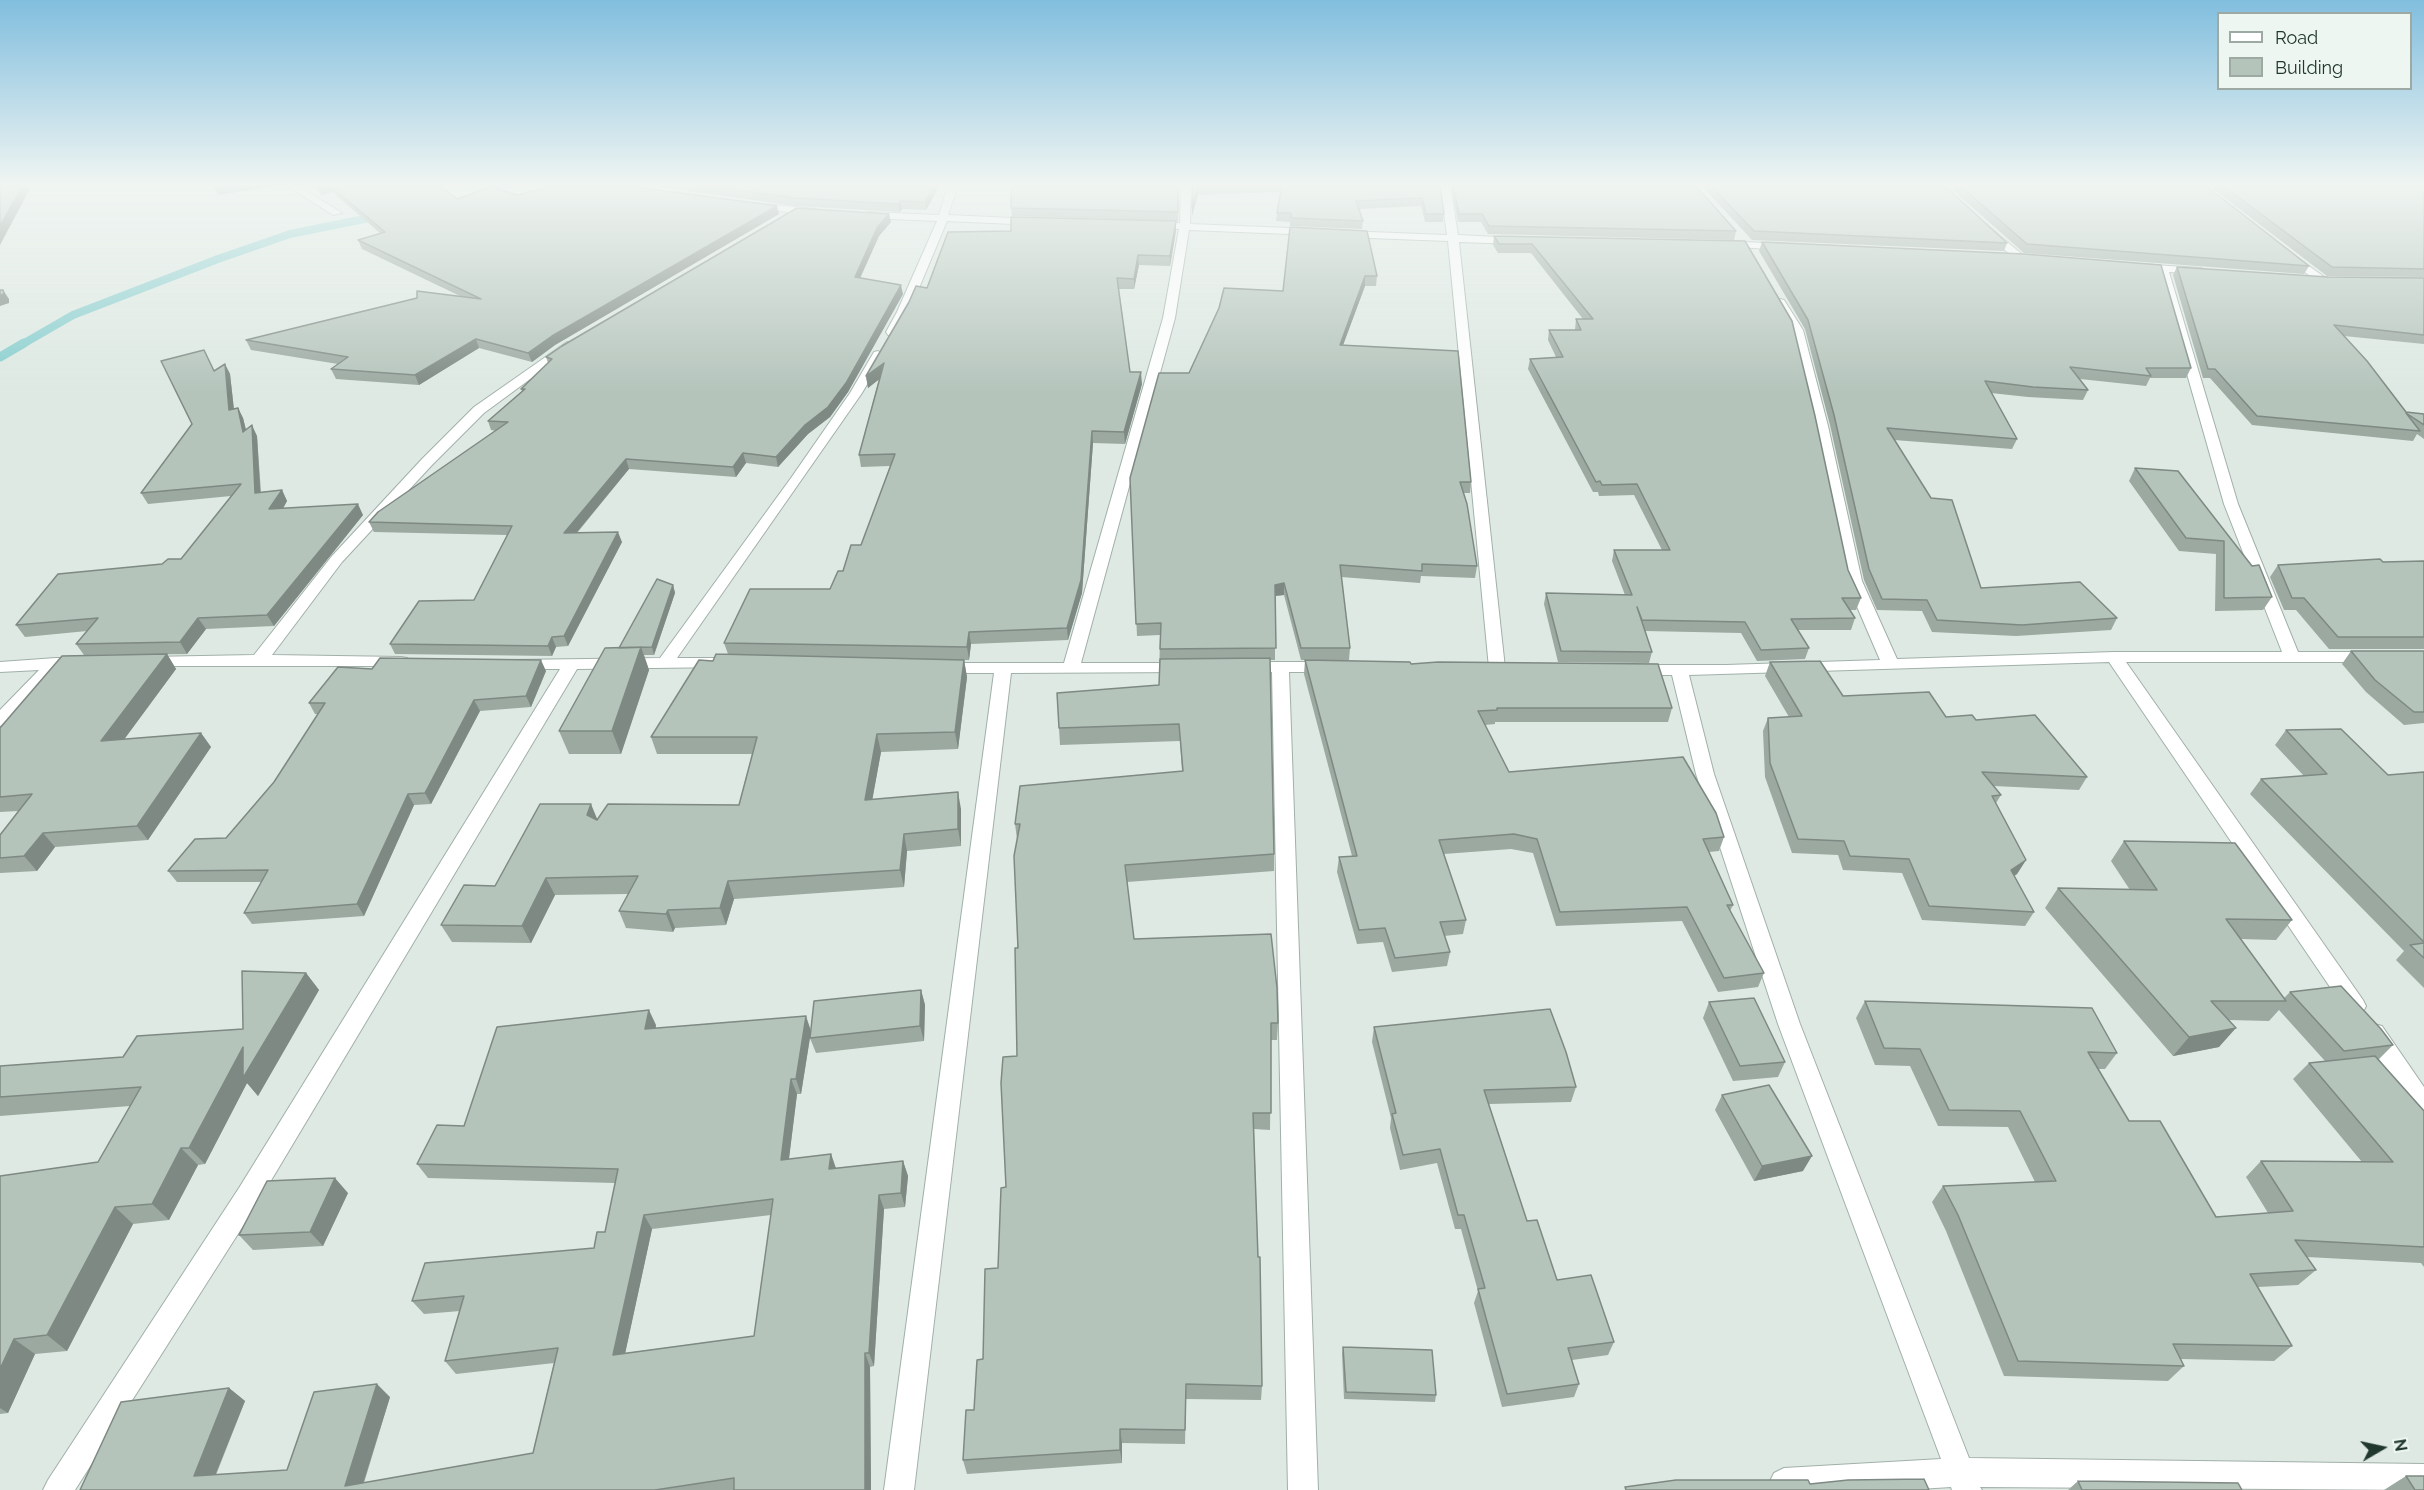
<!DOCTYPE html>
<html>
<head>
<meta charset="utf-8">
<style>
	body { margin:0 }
	#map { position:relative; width:2424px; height:1490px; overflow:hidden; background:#dee9e3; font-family:Raleway,sans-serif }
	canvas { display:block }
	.legend { position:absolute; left:2217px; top:12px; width:195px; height:78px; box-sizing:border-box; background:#eef6f1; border:2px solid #9caaa3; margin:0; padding:8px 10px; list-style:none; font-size:18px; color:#20382e }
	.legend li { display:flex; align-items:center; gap:12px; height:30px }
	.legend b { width:30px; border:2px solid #9caaa3 }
	.north { position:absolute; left:2352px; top:1418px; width:60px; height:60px; -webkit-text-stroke:4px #eef6f1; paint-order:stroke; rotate:81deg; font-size:16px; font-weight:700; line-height:24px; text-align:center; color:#20382e }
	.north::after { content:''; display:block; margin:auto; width:21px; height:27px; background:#20382e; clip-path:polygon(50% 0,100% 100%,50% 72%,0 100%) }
</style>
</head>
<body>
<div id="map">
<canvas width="2424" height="1490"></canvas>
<ul class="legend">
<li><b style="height:8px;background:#fff"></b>Road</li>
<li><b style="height:16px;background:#b4c4bb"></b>Building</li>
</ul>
<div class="north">N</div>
</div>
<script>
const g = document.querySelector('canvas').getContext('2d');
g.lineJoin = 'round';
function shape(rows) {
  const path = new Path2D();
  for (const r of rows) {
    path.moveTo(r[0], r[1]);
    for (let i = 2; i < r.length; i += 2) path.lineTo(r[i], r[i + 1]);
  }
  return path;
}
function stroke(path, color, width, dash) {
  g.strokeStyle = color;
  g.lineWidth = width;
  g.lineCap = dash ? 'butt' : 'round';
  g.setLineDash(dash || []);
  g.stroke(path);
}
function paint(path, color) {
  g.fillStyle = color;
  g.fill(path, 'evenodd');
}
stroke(shape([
	[480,193,508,185],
	[21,345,73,315,218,259,290,234,379,216]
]), '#87cdce', 8);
stroke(shape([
	[0,357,24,343]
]), '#87cdce', 9);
const minor = shape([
	[286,185,297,185,342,213,333,215,286,185],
	[684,185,694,185,683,197,677,197,675,195,684,185],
	[948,185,958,185,948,215,1035,219,1040,222,1035,225,947,221,909,312,896,335,888,335,886,332,897,312,937,221,868,218,863,215,868,212,939,215,948,185],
	[1181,185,1191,185,1190,224,1314,229,1319,232,1314,235,1189,230,1175,318,1081,663,1183,663,1189,664,1191,668,1189,672,1011,673,914,1490,884,1490,994,673,941,673,935,672,933,668,935,664,941,663,1064,663,1163,318,1179,229,1152,228,1147,225,1152,222,1180,223,1181,185],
	[1440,185,1450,185,1458,235,1517,238,1522,241,1517,244,1459,242,1505,668,1503,672,1497,673,1491,672,1489,668,1448,241,1344,237,1339,234,1344,231,1447,235,1440,185],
	[754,203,816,209,821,212,816,215,750,208,749,206,754,203],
	[1988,226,2024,256,2024,260,2016,260,1984,231,1983,229,1988,226],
	[1725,241,1784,244,1789,247,1784,250,1721,246,1721,242,1725,241],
	[2288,251,2327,279,2327,283,2319,283,2284,256,2283,254,2288,251],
	[2138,264,2201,268,2206,271,2201,274,2169,272,2238,504,2298,652,2371,652,2377,653,2379,657,2377,661,2371,662,2126,662,2363,1000,2366,1006,2363,1012,2355,1015,2347,1012,2109,662,1689,675,1714,774,1800,1024,1969,1458,2424,1464,2424,1490,1980,1487,1982,1490,1952,1490,1951,1487,1903,1490,1772,1490,1769,1483,1774,1473,1784,1468,1941,1459,1778,1024,1696,774,1672,675,1637,675,1631,674,1629,670,1631,666,1637,665,1726,665,1880,660,1846,581,1814,426,1791,330,1774,302,1780,299,1784,300,1803,330,1828,426,1862,581,1897,659,2114,652,2282,652,2224,504,2158,272,2134,269,2133,267,2138,264],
	[567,342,571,343,571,349,484,413,432,465,342,562,272,655,401,657,407,658,409,662,407,666,143,666,141,662,143,658,149,657,254,655,332,556,422,459,474,407,567,342],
	[878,351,884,355,862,393,677,658,722,658,728,659,730,663,728,667,577,669,257,1204,75,1490,43,1490,48,1480,239,1188,560,669,518,669,512,668,510,664,512,660,660,658,791,478,850,393,874,352,878,351],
	[56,658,80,658,86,659,88,663,86,667,80,668,59,669,6,724,0,726,0,710,39,670,0,672,0,662,56,658],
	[1247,662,1327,662,1333,663,1335,667,1333,671,1327,672,1289,672,1318,1490,1288,1490,1272,672,1241,671,1239,667,1241,663,1247,662],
	[2374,1024,2382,1026,2424,1087,2424,1116,2416,1113,2366,1040,2363,1033,2366,1026,2374,1024]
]);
stroke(minor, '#a1b0a9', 2);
paint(minor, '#fff');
paint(shape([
	[311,185,439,185,457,199,637,187,779,214,555,345,532,362,479,348,419,385,336,379,331,369,338,364,251,350,246,340,460,296,362,249,358,240,380,233,332,192,322,195],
	[644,185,940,185,926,210,902,209,900,212,796,206],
	[1179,185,1178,221,1012,216,1011,208],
	[1193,185,1440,185,1444,214,1443,222,1425,222,1421,206,1359,209,1363,221,1362,229,1290,226,1290,222,1276,221,1277,213,1280,192,1198,195,1192,216],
	[1450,185,1695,185,1736,231,1734,240,1488,234,1481,222,1458,222],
	[1701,185,1944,185,2007,243,2004,251,1752,240],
	[1947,185,2205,185,2309,266,2304,274,2024,253],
	[2208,185,2424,185,2424,277,2327,276],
	[1176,221,1176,231,1170,266,1139,265,1134,289,1119,289,1130,372,1142,384,1125,444,1093,443,1082,593,1068,640,971,644,969,660,964,660,967,677,958,749,881,752,872,800,961,809,961,846,907,851,904,887,734,899,726,925,675,928,673,932,626,928,619,911,628,894,555,895,531,943,452,942,441,925,495,886,598,820,739,805,752,754,657,754,651,737,713,661,728,654,724,643,830,589,861,545,890,466,861,467,859,455,879,379,868,388,866,376,927,288,1011,231],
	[891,222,879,236,860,278,903,294,848,392,830,417,808,434,778,467,746,463,736,477,629,469,577,533,622,542,568,646,556,647,552,656,395,654,390,644,474,600,507,535,374,532,369,522,496,431,491,430,488,421,522,391,521,389,548,363,546,357],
	[1290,227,1377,276,1376,286,1365,286,1343,345,1471,482,1470,493,1464,493,1477,566,1475,578,1421,576,1420,583,1341,577,1350,648,1349,660,1301,660,1284,595,1275,596,1275,660,1270,660,1274,854,1274,871,1127,882,1134,939,1278,1023,1277,1040,1271,1040,1270,1130,1254,1129,1262,1386,1261,1400,1186,1399,1185,1444,1122,1443,1122,1463,967,1474,963,1460,974,1410,998,1268,1006,1187,1017,1056,1017,839,1015,824,1182,771,1180,741,1060,745,1059,728,1159,685,1160,635,1137,636,1130,478,1189,373,1283,291],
	[1494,236,1745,241,1848,570,1861,598,1856,610,1850,610,1855,618,1851,630,1798,630,1809,648,1805,659,1757,661,1741,633,1645,631,1652,652,1649,663,1558,662,1544,604,1546,593,1625,595,1612,561,1614,550,1662,550,1634,495,1599,496,1598,492,1593,492,1528,369,1530,359,1556,357,1548,340,1549,330,1575,330,1576,319,1583,319,1531,253,1498,253,1493,245],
	[1762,242,2191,368,2186,378,2150,378,2146,386,2080,379,2088,390,2083,400,2028,397,1991,393,2017,439,2012,449,1894,440,1981,588,2117,618,2111,630,2016,636,1932,632,1922,611,1877,610,1864,580,1830,425,1805,329,1759,251],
	[2177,267,2328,277,2424,278,2424,344,2344,336,2406,412,2424,414,2424,439,2417,434,2413,441,2252,425,2210,378,2203,378,2173,275],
	[225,364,230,374,234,409,238,408,243,418,246,430,257,436,261,492,282,490,287,501,283,509,363,515,274,626,206,629,187,654,84,655,76,644,87,631,25,637,16,625,162,564,181,559,231,496,148,504,141,493,192,424,214,371],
	[2135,468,2178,471,2272,597,2263,610,2215,611,2216,554,2179,551,2129,481],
	[2424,561,2424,649,2329,649,2296,610,2284,610,2270,577,2278,565],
	[673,585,675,593,654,655,644,655,649,670,621,754,569,754,559,731,619,648],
	[2351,651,2424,651,2424,723,2404,725,2366,692,2342,664],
	[167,654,176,669,124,739,201,733,211,747,148,840,55,847,37,871,0,873,0,835,18,811,0,812,0,728],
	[1305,660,1411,664,1672,708,1668,722,1495,722,1495,724,1485,725,1509,772,1724,837,1719,851,1709,852,1733,905,1730,911,1764,973,1758,987,1718,992,1682,921,1556,926,1533,853,1511,849,1444,854,1466,920,1463,934,1444,936,1450,952,1447,966,1392,972,1383,942,1357,944,1337,872,1339,857,1352,856,1304,674],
	[1770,662,1843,696,1946,717,1976,720,2087,777,2079,790,1994,786,2001,795,1996,803,2026,860,2017,874,2014,876,2034,912,2025,926,1922,920,1902,873,1843,870,1838,855,1792,853,1765,777,1763,731,1768,718,1789,717,1765,676],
	[372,669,546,671,531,707,480,711,431,804,414,805,364,916,252,924,244,913,262,882,177,882,168,871,226,838,274,782,318,714,315,714,309,703],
	[2286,730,2388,775,2424,772,2424,988,2396,960,2404,951,2250,794,2261,779,2304,776,2275,745],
	[2124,841,2292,920,2276,940,2241,939,2284,998,2290,992,2393,1045,2378,1060,2424,1111,2424,1267,2421,1263,2307,1257,2316,1270,2298,1285,2258,1287,2292,1346,2274,1361,2181,1359,2184,1366,2168,1381,2004,1376,1946,1231,1932,1202,1943,1186,2035,1182,2008,1127,1938,1126,1910,1066,1875,1065,1856,1018,1865,1001,2117,1053,2105,1069,2098,1069,2129,1121,2216,1217,2268,1213,2246,1177,2261,1161,2362,1162,2293,1079,2309,1063,2325,1061,2279,1010,2269,1021,2229,1020,2219,1047,2173,1056,2045,908,2058,888,2130,890,2111,861],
	[306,973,319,990,258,1096,247,1083,205,1164,198,1165,169,1220,133,1224,67,1351,35,1354,8,1413,0,1414,0,1176,98,1162,130,1106,0,1116,0,1066,123,1057,243,1029],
	[921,990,925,1005,924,1041,816,1053,810,1038,801,1094,797,1094,789,1159,831,1154,836,1168,903,1161,908,1176,905,1207,884,1209,874,1366,870,1367,871,1490,80,1490,229,1388,245,1401,216,1475,287,1470,390,1397,364,1483,533,1453,554,1363,456,1374,445,1361,460,1311,424,1314,412,1301,594,1248,605,1232,615,1183,428,1178,417,1164,464,1126,656,1025,656,1028,811,1030],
	[771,1215,754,1336,625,1353,652,1229],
	[1709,1002,1785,1062,1778,1077,1733,1081,1703,1018],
	[1374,1027,1576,1087,1571,1102,1489,1104,1527,1221,1557,1280,1614,1342,1608,1355,1572,1360,1579,1384,1574,1397,1502,1407,1474,1303,1478,1291,1461,1229,1455,1229,1437,1163,1400,1170,1390,1128,1391,1118,1372,1042],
	[1722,1095,1803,1171,1754,1181,1715,1110],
	[348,1193,323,1246,253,1250,239,1235],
	[1343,1347,1436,1395,1435,1402,1344,1399,1342,1354],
	[2406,1476,2424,1490,2384,1490],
	[2078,1481,2242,1490,2068,1490]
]), '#9ba9a1');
paint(shape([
	[23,185,32,185,0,245,0,226],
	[226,185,280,185,218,195,214,187],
	[327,185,329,185,332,192,322,195,318,187],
	[935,185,940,185,926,210,925,202],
	[1198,187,1198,195,1192,216,1192,208],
	[901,201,902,209,900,212,898,204],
	[777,206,779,214,555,345,532,362,528,353,552,336],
	[889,214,891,222,879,236,857,285,855,277,877,228],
	[1176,221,1176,231,1170,266,1170,256],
	[1138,255,1139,265,1134,289,1134,279],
	[1365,276,1365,286,1339,356,1340,345],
	[901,285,903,294,848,392,830,417,808,434,778,467,776,457],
	[3,290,9,299,9,303,0,306,0,295],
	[476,339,479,348,419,385,415,375],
	[884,363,886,374,868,388,866,376],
	[225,364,230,374,235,420,229,410],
	[1141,372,1142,384,1125,444,1124,432],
	[238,408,243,418,249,442,243,432],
	[252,425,257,436,261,504,255,493],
	[1092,431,1093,443,1082,593,1068,640,1067,628],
	[743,453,746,463,736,477,733,467],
	[626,459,629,469,568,543,564,533],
	[282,490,287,501,276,520,269,509],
	[358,504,363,515,274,626,267,615],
	[618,532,622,542,568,646,564,636],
	[1284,583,1284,595,1274,596,1275,585],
	[673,585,675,593,654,655,652,647],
	[198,618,206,629,187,654,180,642],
	[969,632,971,644,969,660,967,647],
	[552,637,556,647,552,656,548,646],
	[641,647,649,670,621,754,612,731],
	[167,654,176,669,112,756,101,741],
	[541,660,546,671,531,707,526,696],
	[964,660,967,677,958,749,955,732],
	[474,700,480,711,431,804,425,793],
	[201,733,211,747,148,840,137,826],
	[877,734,881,752,869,818,865,800],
	[958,792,961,809,961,846,958,829],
	[408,794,414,805,364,916,357,904],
	[591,804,598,821,587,815],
	[43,833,55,847,37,871,24,856],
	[904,834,907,851,904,887,900,870],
	[2026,860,2017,874,2002,884,2011,870],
	[546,878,555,895,531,943,522,926],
	[728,881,734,899,726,925,720,908],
	[668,910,675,928,673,932,666,914],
	[306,973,319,990,258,1096,247,1083,205,1164,189,1148,243,1047],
	[921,990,925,1005,924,1041,920,1026],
	[649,1010,656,1025,652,1044,645,1029],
	[806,1016,811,1031,801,1094,796,1079],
	[2236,1028,2219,1047,2173,1056,2189,1037],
	[791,1079,797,1094,787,1174,781,1160],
	[181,1148,198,1165,169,1220,152,1204],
	[831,1154,836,1169,829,1169],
	[1812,1156,1803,1171,1754,1181,1762,1166],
	[903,1161,908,1176,905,1207,901,1193],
	[335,1178,348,1193,323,1246,310,1232],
	[879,1195,884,1209,874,1366,869,1353],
	[115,1207,133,1224,67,1351,47,1335],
	[644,1215,652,1229,622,1368,613,1355],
	[14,1339,35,1354,8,1413,0,1408,0,1369],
	[865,1353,870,1367,871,1490,865,1490],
	[377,1384,390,1397,361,1490,345,1486],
	[229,1388,245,1401,210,1488,194,1476],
	[1120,1429,1122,1443,1122,1463,1120,1450]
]), '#7e8983');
const building = shape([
	[0,185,23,185,0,226,0,185],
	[329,185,439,185,457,199,491,187,517,195,554,185,629,185,637,187,777,206,552,336,528,353,476,339,415,375,331,369,348,357,246,340,417,298,417,291,481,299,358,240,385,232,329,185],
	[700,185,935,185,925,202,901,201,898,204,795,198,700,185],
	[1011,185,1178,185,1178,212,1011,208,1011,185],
	[1193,185,1262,185,1198,187,1192,208,1193,185],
	[1282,185,1440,185,1444,214,1426,214,1422,198,1356,201,1363,221,1291,218,1291,213,1277,213,1282,185],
	[1453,185,1695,185,1736,231,1489,226,1482,214,1459,214,1453,185],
	[1710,185,1944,185,2007,243,1754,231,1710,185],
	[1959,185,2205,185,2309,266,2027,244,1959,185],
	[2222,185,2424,185,2424,269,2332,267,2222,185],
	[797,208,889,214,877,228,855,277,901,285,846,383,828,407,805,425,776,457,743,453,733,467,626,459,564,533,618,532,564,636,552,637,548,646,390,644,419,601,474,600,512,526,369,522,378,512,508,422,488,421,525,389,521,389,552,359,546,357,562,346,797,208],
	[1011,217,1176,221,1170,256,1138,255,1134,279,1117,278,1130,372,1141,372,1124,432,1092,431,1081,580,1067,628,969,632,967,647,724,643,750,589,830,589,838,571,843,571,851,545,861,545,895,454,859,455,884,363,866,376,909,302,916,286,927,288,948,232,1011,231,1011,217],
	[1290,227,1367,231,1377,276,1365,276,1340,345,1458,351,1471,482,1460,482,1467,504,1477,566,1422,564,1422,571,1340,565,1350,648,1301,648,1284,583,1275,585,1276,648,1160,649,1161,623,1136,624,1130,478,1159,373,1189,373,1219,308,1224,288,1283,291,1290,227],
	[1494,236,1745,241,1792,321,1815,416,1848,570,1861,598,1842,598,1855,618,1791,619,1809,648,1761,650,1745,622,1642,620,1637,607,1652,652,1561,651,1546,593,1632,595,1614,550,1670,550,1637,484,1602,485,1600,481,1596,482,1530,359,1563,357,1549,330,1581,330,1576,319,1593,319,1532,244,1499,244,1494,236],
	[1762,242,2024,254,2161,265,2191,368,2146,368,2151,376,2070,367,2088,390,2033,387,1985,381,2017,439,1887,428,1931,498,1952,500,1981,588,2080,582,2117,618,2022,625,1937,620,1927,600,1882,599,1869,569,1834,415,1808,320,1762,242],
	[2177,267,2328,277,2424,278,2424,335,2334,325,2367,361,2406,412,2424,414,2424,425,2406,413,2420,431,2257,416,2215,369,2208,369,2177,267],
	[0,290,3,290,4,294,0,295,0,290],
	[204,350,214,371,225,364,229,410,238,408,243,432,252,425,255,493,282,490,269,509,358,504,267,615,198,618,180,642,76,644,98,618,16,625,58,574,162,564,168,559,181,559,241,484,141,493,192,424,161,361,204,350],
	[2135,468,2178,471,2252,566,2259,565,2272,597,2224,598,2224,541,2186,538,2135,468],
	[2380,559,2383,562,2424,561,2424,637,2338,637,2304,598,2292,598,2278,565,2380,559],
	[657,579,673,585,652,647,619,648,657,579],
	[641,647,612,731,559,731,605,648,641,647],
	[2351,651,2424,651,2424,712,2414,712,2375,680,2351,651],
	[167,654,101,741,201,733,137,826,43,833,24,856,0,858,0,835,32,794,0,797,0,728,62,656,167,654],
	[716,654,964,660,955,732,877,734,865,800,958,792,958,829,904,834,900,870,728,881,720,908,668,910,666,914,619,911,638,876,546,878,522,926,441,925,464,885,495,886,540,804,591,804,587,815,597,820,608,804,739,805,757,737,651,737,699,660,713,661,716,654],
	[380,658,541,660,526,696,474,700,425,793,408,794,357,904,244,913,268,870,168,871,195,839,226,838,274,782,325,703,309,703,338,667,372,669,380,658],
	[1270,658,1274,854,1125,865,1134,939,1271,934,1277,988,1278,1023,1271,1023,1271,1113,1253,1113,1258,1257,1260,1257,1262,1386,1186,1384,1185,1430,1120,1429,1120,1450,963,1460,966,1410,974,1410,977,1360,983,1359,985,1269,998,1268,1001,1188,1006,1187,1001,1083,1003,1057,1017,1056,1015,948,1018,948,1014,856,1020,824,1015,824,1020,786,1183,771,1179,724,1059,728,1057,693,1159,685,1160,659,1270,658],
	[1305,660,1410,662,1411,664,1438,662,1658,664,1672,708,1497,708,1497,710,1478,711,1509,772,1683,757,1716,813,1724,837,1703,839,1733,905,1727,905,1764,973,1724,978,1687,907,1560,912,1537,839,1514,834,1439,840,1466,920,1440,922,1450,952,1395,958,1385,928,1359,930,1339,857,1357,856,1305,660],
	[1820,661,1843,696,1929,692,1946,717,1972,715,1976,720,2035,715,2087,777,1982,772,2001,795,1992,796,2026,860,2011,870,2034,912,1929,906,1909,859,1850,856,1844,841,1798,839,1770,763,1768,718,1802,716,1770,662,1820,661],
	[2341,729,2388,775,2424,772,2424,942,2261,779,2327,774,2286,730,2341,729],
	[2124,841,2235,843,2292,920,2226,919,2286,1001,2211,1001,2236,1028,2189,1037,2058,888,2157,890,2124,841],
	[2424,943,2424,958,2410,945,2424,943],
	[242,971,306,973,243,1078,243,1047,189,1148,181,1148,152,1204,115,1207,47,1335,14,1339,0,1369,0,1176,98,1162,141,1087,0,1097,0,1066,123,1057,137,1036,243,1029,242,971],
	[2341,986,2381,1029,2393,1045,2344,1051,2290,992,2341,986],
	[921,990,920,1026,810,1038,814,1001,921,990],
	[1754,998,1785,1062,1740,1066,1709,1002,1754,998],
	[1865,1001,2092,1008,2117,1053,2088,1052,2129,1121,2160,1121,2216,1217,2293,1211,2261,1161,2393,1162,2309,1063,2375,1056,2424,1111,2424,1247,2295,1240,2316,1270,2250,1274,2292,1346,2173,1344,2184,1366,2018,1361,1958,1215,1943,1186,2056,1181,2020,1111,1949,1110,1920,1049,1884,1048,1865,1001],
	[1550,1009,1566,1052,1576,1087,1484,1090,1527,1221,1537,1220,1557,1280,1591,1275,1614,1342,1568,1348,1579,1384,1507,1394,1478,1289,1485,1288,1464,1215,1458,1215,1440,1149,1403,1155,1392,1114,1396,1113,1374,1027,1550,1009],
	[649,1010,645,1029,806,1016,796,1079,791,1079,781,1160,831,1154,829,1169,903,1161,901,1193,879,1195,869,1353,865,1353,865,1490,734,1490,734,1478,655,1490,80,1490,121,1402,229,1388,194,1476,287,1470,314,1392,377,1384,345,1486,533,1453,558,1348,445,1361,464,1296,412,1301,425,1263,594,1248,597,1232,605,1232,618,1169,417,1164,437,1125,464,1126,497,1027,649,1010],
	[773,1199,754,1336,613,1355,644,1215,773,1199],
	[1769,1085,1812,1156,1762,1166,1722,1095,1769,1085],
	[335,1178,310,1232,239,1235,267,1181,335,1178],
	[1343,1347,1432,1350,1436,1395,1346,1392,1343,1347],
	[2406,1476,2424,1476,2424,1490,2415,1490,2406,1476],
	[1924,1479,1929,1490,1626,1490,1625,1487,1676,1480,1808,1480,1810,1484,1848,1480,1924,1479],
	[2078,1481,2238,1483,2242,1490,2082,1490,2078,1481]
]);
paint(building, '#b4c4bb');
stroke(building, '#7e8983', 1.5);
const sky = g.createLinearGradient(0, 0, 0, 393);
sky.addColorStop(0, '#81bede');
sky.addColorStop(0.47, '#f0f5f2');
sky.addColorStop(1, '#f0f5f200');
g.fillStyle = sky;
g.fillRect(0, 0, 2424, 393);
</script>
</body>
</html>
